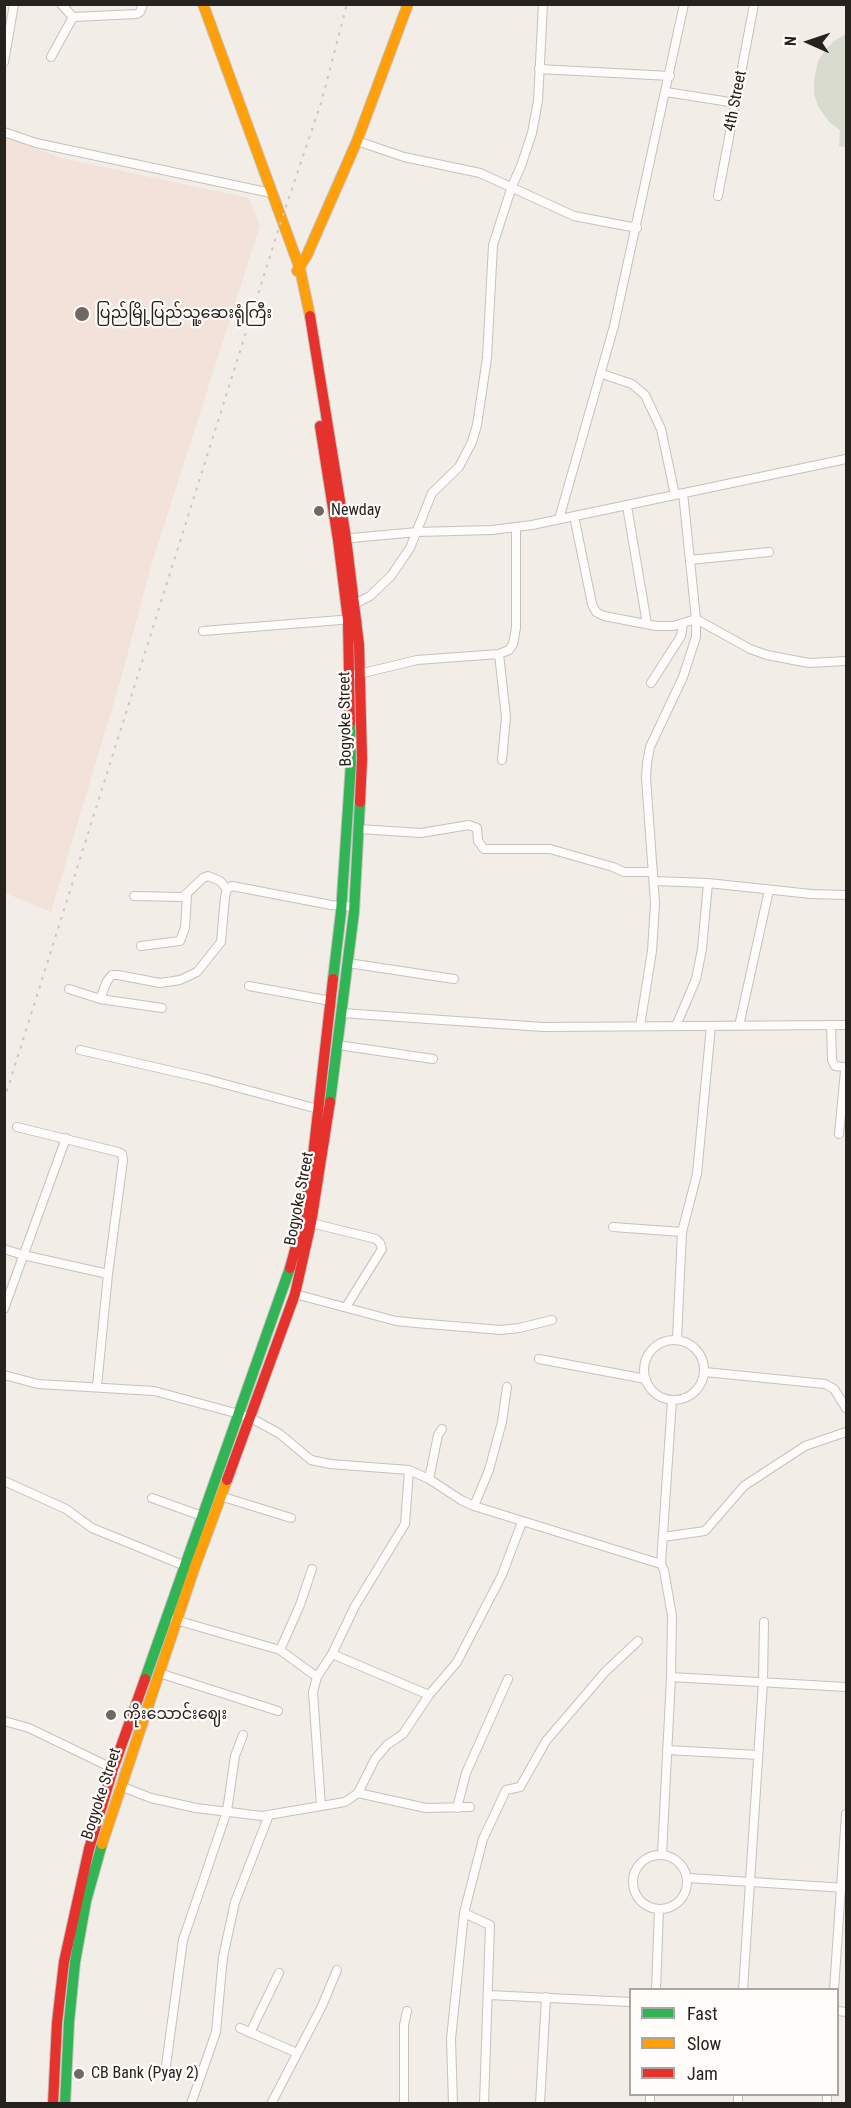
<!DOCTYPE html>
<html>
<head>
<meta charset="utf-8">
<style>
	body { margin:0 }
	#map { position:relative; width:851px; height:2108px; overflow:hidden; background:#f3ede7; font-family:"Roboto Condensed",sans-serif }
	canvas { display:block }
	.frame { position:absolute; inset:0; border:6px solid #26221e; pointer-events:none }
	.legend { position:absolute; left:629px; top:1988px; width:210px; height:108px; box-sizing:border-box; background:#fffcfa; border:2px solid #a8a5a2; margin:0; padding:8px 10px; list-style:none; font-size:18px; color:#26221e }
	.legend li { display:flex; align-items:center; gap:12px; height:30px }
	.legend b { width:30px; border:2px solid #a8a5a2 }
	.north { position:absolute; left:779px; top:12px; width:60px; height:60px; -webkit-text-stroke:4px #fffcfa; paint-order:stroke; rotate:273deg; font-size:16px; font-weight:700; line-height:24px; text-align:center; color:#26221e }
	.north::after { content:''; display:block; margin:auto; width:21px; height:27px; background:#26221e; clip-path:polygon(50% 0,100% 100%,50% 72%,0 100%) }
</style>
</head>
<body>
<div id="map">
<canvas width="851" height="2108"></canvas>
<div class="frame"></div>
<ul class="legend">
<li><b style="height:8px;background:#30b455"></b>Fast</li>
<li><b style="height:8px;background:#ff9f0a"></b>Slow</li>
<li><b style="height:8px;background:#e5322d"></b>Jam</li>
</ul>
<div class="north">N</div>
</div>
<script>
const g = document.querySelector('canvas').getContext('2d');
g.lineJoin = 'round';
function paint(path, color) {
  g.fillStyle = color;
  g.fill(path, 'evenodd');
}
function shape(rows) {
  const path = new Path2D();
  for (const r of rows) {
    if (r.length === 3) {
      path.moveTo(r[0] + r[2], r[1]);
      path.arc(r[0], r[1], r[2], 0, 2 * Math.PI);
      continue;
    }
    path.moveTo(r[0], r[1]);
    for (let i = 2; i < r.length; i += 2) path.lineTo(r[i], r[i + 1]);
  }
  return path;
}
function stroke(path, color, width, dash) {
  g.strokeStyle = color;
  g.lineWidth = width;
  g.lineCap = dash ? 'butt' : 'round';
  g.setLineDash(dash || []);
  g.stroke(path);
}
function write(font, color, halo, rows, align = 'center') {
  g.font = font + ' "Roboto Condensed","Noto Sans Myanmar",sans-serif';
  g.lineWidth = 4.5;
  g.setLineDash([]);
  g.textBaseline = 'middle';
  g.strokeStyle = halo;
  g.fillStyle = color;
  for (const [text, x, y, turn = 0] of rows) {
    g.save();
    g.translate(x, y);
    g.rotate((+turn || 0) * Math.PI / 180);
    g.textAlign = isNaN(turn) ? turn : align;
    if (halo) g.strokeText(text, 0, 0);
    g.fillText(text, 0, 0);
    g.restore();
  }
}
paint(shape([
	[4,137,61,158,249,198,260,225,151,566,120,682,51,912,5,893]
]), '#f2e2d9');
paint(shape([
	[846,34,846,147,839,146,840,130,829,122,818,106,814,94,814,80,818,61,825,50,834,41]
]), '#d8dbce');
const street = shape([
	[61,4,73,17],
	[51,57,73,17,137,14,140,12,143,4],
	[4,62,14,4],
	[539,69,670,76],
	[666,92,736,103],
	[4,132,36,143,271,193],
	[357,141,404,157,480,173,574,216,637,228],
	[718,196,754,4],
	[602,374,632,384,645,395,661,429,675,495],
	[627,506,647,624],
	[574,516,592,604,596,612,604,616,656,626,673,626,696,619],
	[559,519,614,326,684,4],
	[341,539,417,532,492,530,532,525,846,459],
	[690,560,769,552],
	[351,606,370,596,391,576,410,548,432,493,459,467,472,442,477,425,487,358,493,245,512,186,521,166,532,133,538,101,543,4],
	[696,619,750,649,767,655,809,663,846,661],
	[203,631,353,619],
	[499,654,506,717,502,760],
	[355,675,417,660,499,654,509,650,513,644,516,628,516,527],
	[651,683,681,636,683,624],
	[359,829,421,833,469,825,477,828,478,841,484,849,550,849,613,867,624,872,653,872],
	[654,881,708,883,811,894,846,895],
	[134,896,183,897,203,878,208,876,220,881,227,889],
	[141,946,180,941,185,928,187,895],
	[348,963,454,979],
	[249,986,331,1001],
	[69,989,100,999,162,1008],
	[100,999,107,981,112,975,118,975,160,983,180,980,197,972,221,942,225,897,227,889,232,886,331,905,355,907],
	[342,1013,543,1027,846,1025],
	[831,1025,832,1060,835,1066,844,1067,845,1071,839,1134],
	[640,1026,652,951,655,903,646,778,647,763,650,747,683,677,696,637,696,619,683,493],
	[676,1026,696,979,702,949,708,883],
	[739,1026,769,890],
	[338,1045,433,1059],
	[80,1050,202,1078,318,1109],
	[17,1127,118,1152,122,1154,123,1160,108,1274,97,1386],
	[311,1223,376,1239,380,1243,382,1249,346,1307],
	[613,1227,682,1232,677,1339],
	[682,1232,697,1174,711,1026],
	[4,1249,23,1255,108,1274],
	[295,1294,396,1321,416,1323,501,1330,519,1328,552,1320],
	[4,1309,66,1138],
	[674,1370,30],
	[539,1359,646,1379],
	[705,1372,825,1384,834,1389,846,1408],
	[4,1375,38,1384,154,1391,239,1414,251,1418,280,1434,311,1460,330,1464,409,1470,429,1479,461,1500,474,1506,661,1564,664,1570,672,1616,671,1677,662,1854],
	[429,1479,438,1435,442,1429],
	[4,1481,66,1509,92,1528,188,1567],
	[220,1496,291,1518],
	[152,1498,202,1516],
	[474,1506,489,1470,502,1422,507,1387],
	[663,1537,705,1531,744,1486,805,1446,846,1432],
	[661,1564,672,1400],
	[172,1619,280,1650,317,1677],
	[280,1650,300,1605,312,1569],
	[332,1654,429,1695],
	[159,1673,278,1711],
	[671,1677,846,1687],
	[4,1721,29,1728,116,1770],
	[667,1750,758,1755],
	[120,1786,151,1798,196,1808,262,1816,345,1802,358,1793,426,1808,470,1807],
	[358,1793,375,1759,387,1745,403,1734,429,1695,457,1662,502,1575,522,1522],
	[321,1806,313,1692,317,1677,332,1654,355,1606,405,1524,409,1470],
	[457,1808,466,1773,508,1679],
	[660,1882,27],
	[688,1878,846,1888],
	[464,1913,490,1925,484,2104],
	[656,1990,659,1909],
	[743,1990,763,1682,764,1622],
	[834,1990,846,1814],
	[489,1995,630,2002],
	[838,2011,846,2012],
	[240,2028,297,2053],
	[250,2033,279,1973],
	[165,2073,183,1940,227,1811,235,1756,243,1735],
	[191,2104,216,2032,223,1957,235,1902,269,1815],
	[271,2104,322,2006,337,1970],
	[404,2104,404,2025,407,2011],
	[453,2104,451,2039,464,1913,483,1839,506,1790,520,1787,546,1741,605,1672,638,1641],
	[540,2104,546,1997],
	[650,2104,650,2094],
	[738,2104,738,2094],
	[827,2104,827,2094]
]);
const fast = shape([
	[333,979,341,912,351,763,350,723],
	[330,1102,354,912,360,802],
	[145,1679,290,1268],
	[65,2104,69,2022,75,1962,86,1901,102,1844]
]);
const slow = shape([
	[203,4,300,269,310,316],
	[297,271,307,255,357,141,408,4],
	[102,1844,194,1569,227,1480]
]);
const jam = shape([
	[310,316,346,538,359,645,362,759,360,802],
	[320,426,338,540,348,620,350,723],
	[290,1268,300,1231,313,1156,333,979],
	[227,1480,295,1294,311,1223,330,1102],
	[53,2104,57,2023,64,1962,89,1849,113,1769,145,1679]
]);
stroke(street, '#c6c1bc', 10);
stroke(fast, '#c6c1bc', 12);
stroke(slow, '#c6c1bc', 12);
stroke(jam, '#c6c1bc', 12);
stroke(street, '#fdfcfb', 8);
stroke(fast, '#30b455', 10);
stroke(slow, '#ff9f0a', 10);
stroke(jam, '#e5322d', 10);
stroke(shape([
	[4,1100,282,218,321,103,347,4]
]), '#c9c8c7', 2, [3, 6]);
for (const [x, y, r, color] of [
	[82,314,8,"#6e6964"],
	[319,511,6,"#6e6964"],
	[111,1715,6,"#6e6964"],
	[79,2074,6,"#6e6964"]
]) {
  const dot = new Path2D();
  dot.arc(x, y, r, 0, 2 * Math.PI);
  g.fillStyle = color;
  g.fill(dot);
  stroke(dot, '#fffcfa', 2);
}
write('16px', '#26221e', '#fffcfa', [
	["4th Street",736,101,-79],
	["Bogyoke Street",346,719,-91],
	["Bogyoke Street",300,1199,-79],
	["Bogyoke Street",102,1794,-72]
]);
write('16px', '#26221e', '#fffcfa', [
	["ပြည်မြို့ပြည်သူ့ဆေးရုံကြီး",96,314],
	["Newday",331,511],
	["ကိုးသောင်းဈေး",123,1715],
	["CB Bank (Pyay 2)",91,2074]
], 'left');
</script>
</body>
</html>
